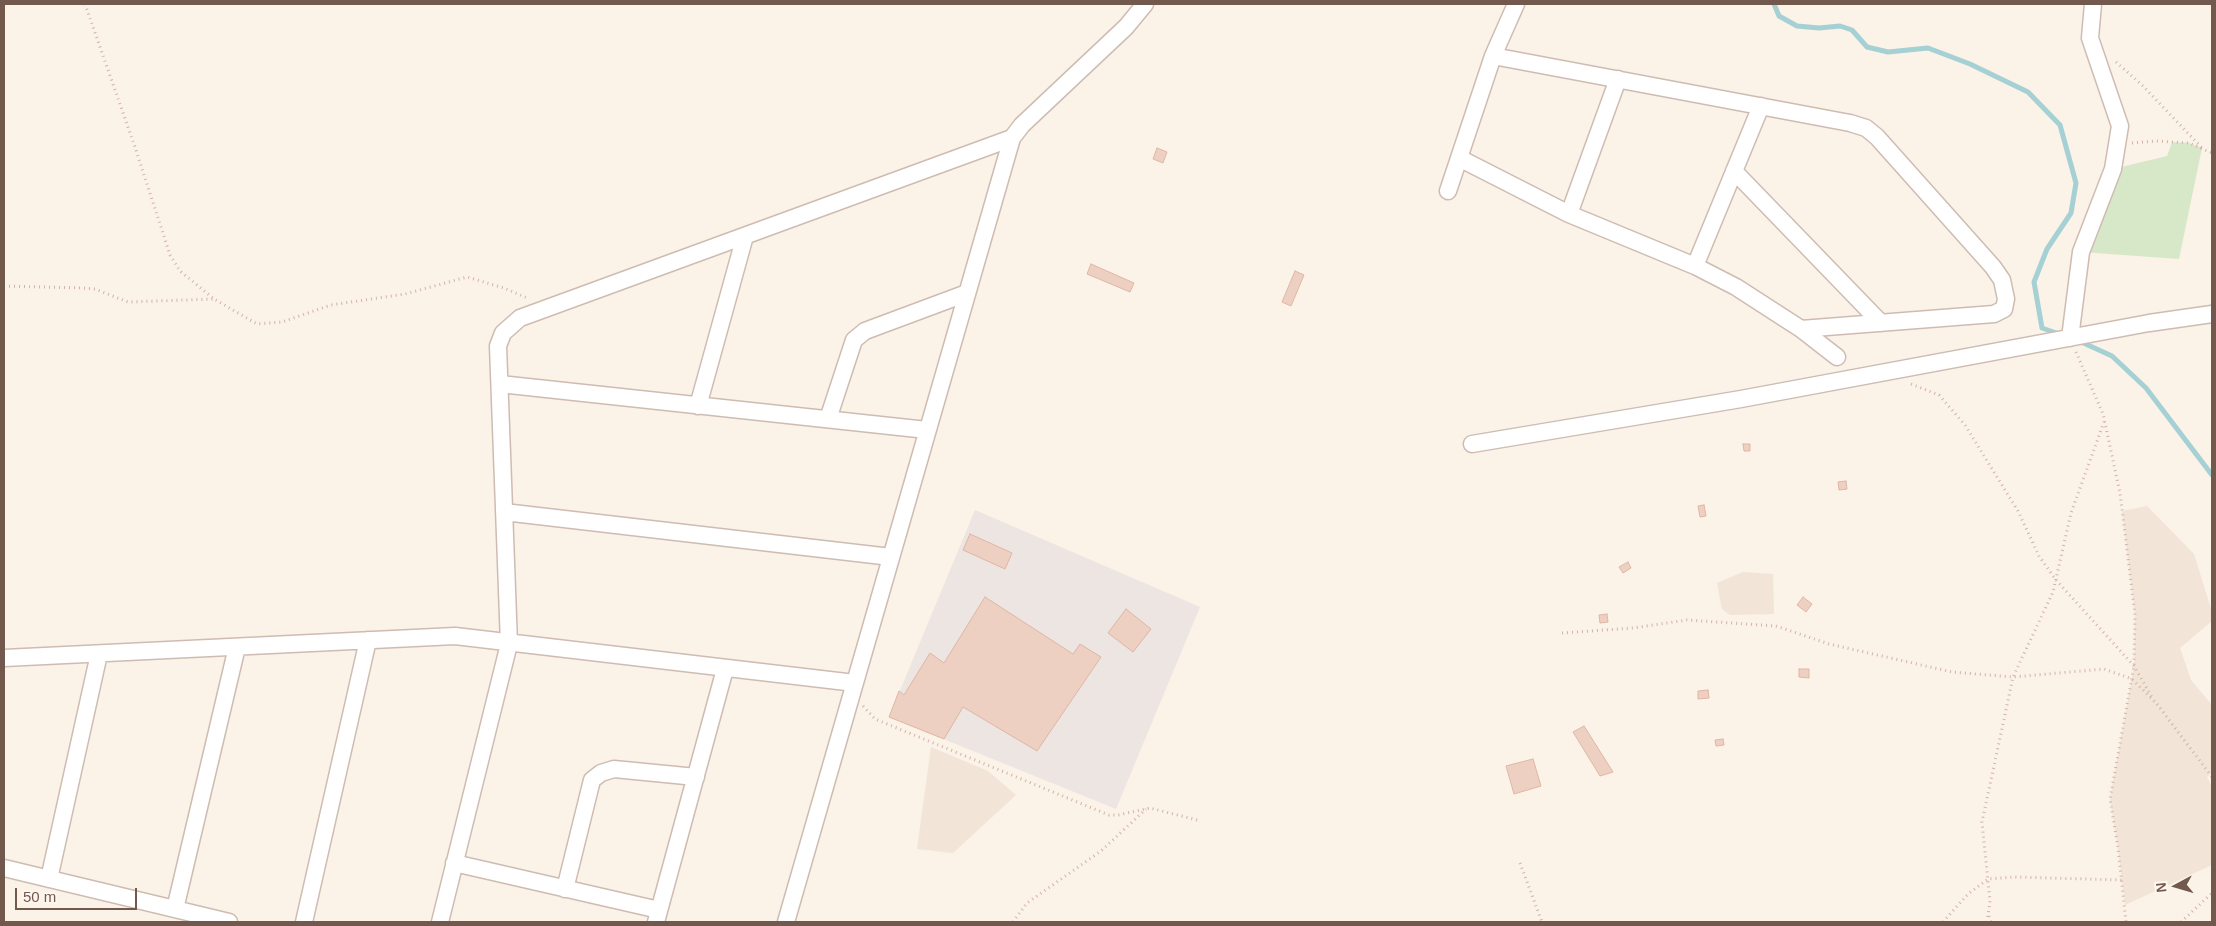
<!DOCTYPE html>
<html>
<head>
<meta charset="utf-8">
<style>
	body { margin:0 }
	#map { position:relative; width:2216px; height:926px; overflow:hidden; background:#fbf2e8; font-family:Arial,sans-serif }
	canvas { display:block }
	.frame { position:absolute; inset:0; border:5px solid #73584e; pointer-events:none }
	.north { position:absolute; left:2151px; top:861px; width:50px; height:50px; -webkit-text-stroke:4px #fef6ee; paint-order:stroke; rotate:264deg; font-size:14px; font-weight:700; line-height:20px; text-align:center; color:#73584e }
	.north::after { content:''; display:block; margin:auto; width:18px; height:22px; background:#73584e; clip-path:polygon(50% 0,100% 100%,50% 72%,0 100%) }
	.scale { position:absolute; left:15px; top:888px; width:122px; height:22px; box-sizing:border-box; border:2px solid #73584e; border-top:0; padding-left:6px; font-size:15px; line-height:18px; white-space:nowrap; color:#73584e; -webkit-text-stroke:4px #fef6ee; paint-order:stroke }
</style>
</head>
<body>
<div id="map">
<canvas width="2216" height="926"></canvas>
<div class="frame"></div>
<div class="north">N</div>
<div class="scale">50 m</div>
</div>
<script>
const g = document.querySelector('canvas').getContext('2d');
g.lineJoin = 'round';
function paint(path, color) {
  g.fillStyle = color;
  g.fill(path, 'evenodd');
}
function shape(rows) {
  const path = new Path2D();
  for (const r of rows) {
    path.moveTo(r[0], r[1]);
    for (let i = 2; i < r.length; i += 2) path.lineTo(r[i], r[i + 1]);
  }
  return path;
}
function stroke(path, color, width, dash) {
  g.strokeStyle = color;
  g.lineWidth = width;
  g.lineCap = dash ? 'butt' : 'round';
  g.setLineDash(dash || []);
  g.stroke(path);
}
paint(shape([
	[2147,506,2194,554,2212,612,2212,621,2180,648,2191,680,2212,705,2212,773,2207,777,2212,787,2212,865,2125,905,2118,848,2110,799,2134,666,2135,615,2122,511],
	[1743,572,1773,574,1774,614,1730,615,1722,609,1717,583],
	[931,747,988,771,1016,795,953,853,917,849]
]), '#f2e4d7');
paint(shape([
	[975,510,1200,607,1116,809,889,717]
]), '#ece5e1');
paint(shape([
	[2172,142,2189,143,2202,148,2179,259,2081,252,2113,169,2167,156]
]), '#d7e8c8');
stroke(shape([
	[1774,4,1779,16,1797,26,1819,28,1840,26,1852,30,1867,47,1888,52,1928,48,1970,64,2028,92,2060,125,2076,183,2071,213,2047,249,2034,282,2042,328,2059,334],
	[2079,341,2112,356,2146,388,2212,475]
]), '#a5d0d4', 5);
const building = shape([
	[1157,148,1167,152,1163,163,1153,159,1157,148],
	[1091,264,1134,283,1130,292,1087,274,1091,264],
	[1295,271,1304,275,1291,306,1282,302,1295,271],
	[1743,444,1750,444,1750,451,1744,451,1743,444],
	[1846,481,1847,489,1839,490,1838,482,1846,481],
	[1704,505,1706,516,1700,517,1698,506,1704,505],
	[970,534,1012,553,1005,569,963,550,970,534],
	[1628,562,1631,568,1623,573,1619,567,1628,562],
	[985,597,1073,654,1080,644,1101,657,1037,751,963,707,944,739,889,717,899,691,904,695,930,653,944,663,985,597],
	[1803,597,1812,604,1806,612,1797,605,1803,597],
	[1126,609,1151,629,1133,652,1108,633,1126,609],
	[1607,614,1608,622,1600,623,1599,615,1607,614],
	[1799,669,1809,669,1809,678,1799,677,1799,669],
	[1708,690,1709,698,1698,699,1698,691,1708,690],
	[1584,726,1613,772,1600,776,1573,732,1584,726],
	[1723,739,1724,745,1716,746,1715,740,1723,739],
	[1533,759,1541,786,1514,794,1506,766,1533,759]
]);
paint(building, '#eed0c2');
stroke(building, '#dfb6a4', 1);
const street = shape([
	[1493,56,1850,123,1866,128,1877,137,1993,267,2002,280,2006,299,2004,309,1994,314,1801,329],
	[1459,158,1569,214,1695,266,1736,287,1801,329,1837,357],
	[1734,171,1881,323],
	[1448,191,1493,56,1516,4],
	[1569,214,1618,79],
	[1695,266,1761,106],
	[2070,338,2081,252,2113,169,2120,126,2090,38,2093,4],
	[500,384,927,430],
	[698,406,745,236],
	[828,419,854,340,865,331,967,293],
	[1472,444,1741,399,2149,323,2212,314],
	[504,512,891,557],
	[4,658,455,636,855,683],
	[454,863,659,910],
	[4,868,229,922],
	[49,879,99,654],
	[565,889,592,780,601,773,614,769,696,777],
	[175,909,237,647],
	[304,922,368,640],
	[440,922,509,644,498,346,503,333,520,318,1012,138],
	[656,922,725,669],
	[786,922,1012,138,1022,125,1126,27,1145,4]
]);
stroke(street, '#cebcb2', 19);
stroke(shape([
	[85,4,136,150,170,255,180,271,214,299,257,324,282,322,331,305,405,294,467,277,504,288,527,298],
	[2116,62,2142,85,2202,148],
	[2132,143,2156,141,2189,143,2212,153],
	[4,286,83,288,95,289,128,302,214,299],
	[2076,352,2103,414,2120,493,2135,615,2134,666,2110,799,2118,848,2126,922],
	[1911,384,1939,395,1965,425,2018,511,2039,556,2056,580,2134,666,2153,699],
	[1562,633,1633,628,1687,620,1776,626,1829,644,1952,672,2013,677,2104,669,2132,679,2157,704],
	[2157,704,2212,777],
	[863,706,875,719,1109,815,1118,815,1150,808,1201,821],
	[1520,863,1542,922],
	[1989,916,1991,922],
	[1013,922,1027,903,1101,851,1146,809],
	[1943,922,1968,894,1988,879,2014,877,2122,880],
	[1987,922,1990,901,1982,822,2013,677,2053,592,2071,513,2104,422],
	[2181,922,2212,893]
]), '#d3b3a5', 3, [1, 4]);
stroke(street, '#fff', 16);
</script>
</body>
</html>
